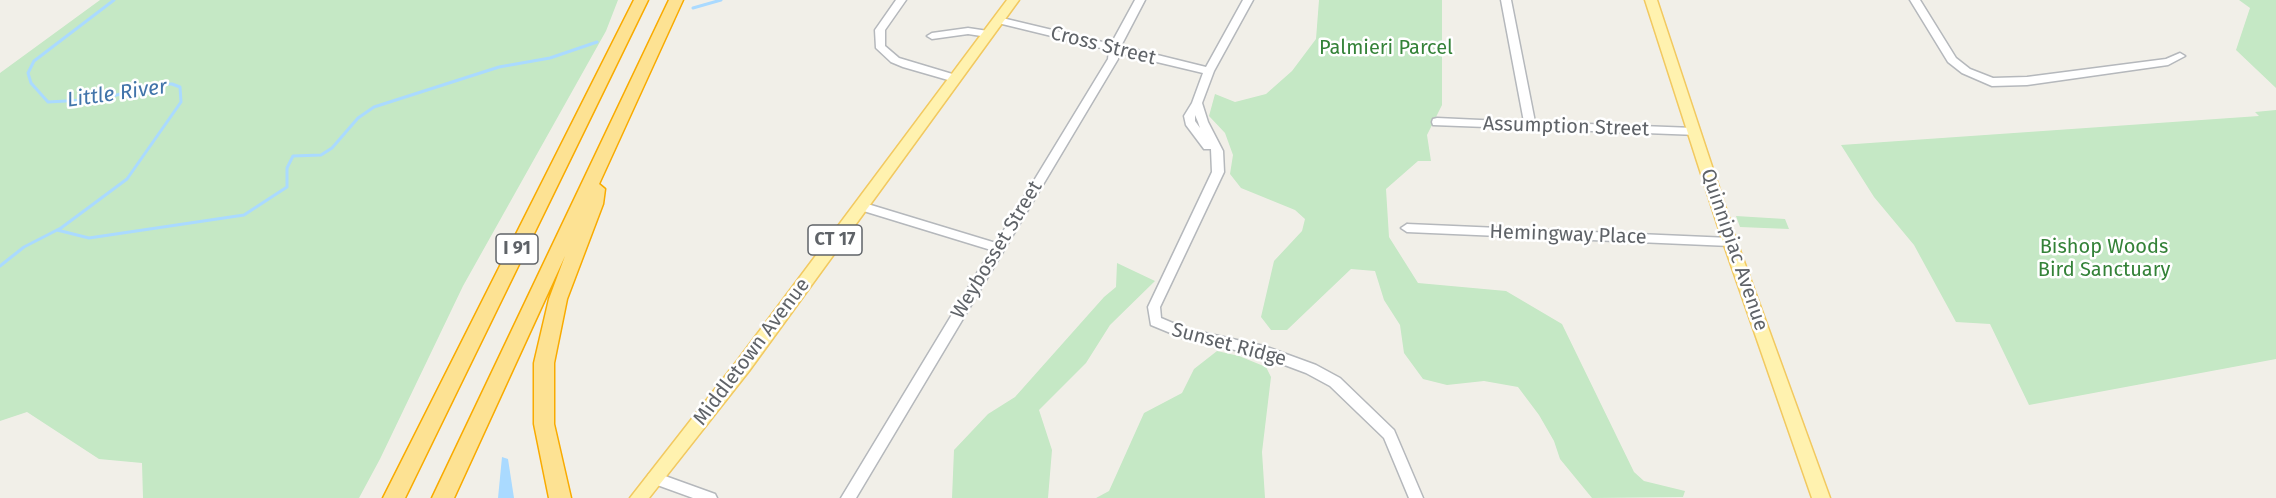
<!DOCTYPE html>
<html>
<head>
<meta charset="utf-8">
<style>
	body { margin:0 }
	canvas { display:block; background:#f1efe8 }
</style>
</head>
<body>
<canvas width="2276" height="498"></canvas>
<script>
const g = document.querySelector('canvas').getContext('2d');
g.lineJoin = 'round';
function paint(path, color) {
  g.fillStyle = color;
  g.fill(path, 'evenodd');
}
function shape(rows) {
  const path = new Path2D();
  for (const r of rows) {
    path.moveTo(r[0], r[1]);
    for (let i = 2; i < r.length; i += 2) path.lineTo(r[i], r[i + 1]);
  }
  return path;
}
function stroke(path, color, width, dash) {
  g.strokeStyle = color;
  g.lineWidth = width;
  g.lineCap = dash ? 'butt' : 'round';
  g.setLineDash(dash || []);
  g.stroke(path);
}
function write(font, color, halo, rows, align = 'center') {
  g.font = font + ' "Fira Sans",sans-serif';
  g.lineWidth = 5;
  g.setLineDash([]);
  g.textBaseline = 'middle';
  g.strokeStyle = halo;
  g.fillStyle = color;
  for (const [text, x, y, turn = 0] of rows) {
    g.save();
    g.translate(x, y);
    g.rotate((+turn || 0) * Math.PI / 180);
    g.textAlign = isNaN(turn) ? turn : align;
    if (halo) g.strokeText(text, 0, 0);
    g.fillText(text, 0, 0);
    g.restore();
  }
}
paint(shape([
	[100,0,618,0,606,31,463,286,380,459,359,498,143,498,142,463,99,459,27,412,0,421,0,73],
	[1319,0,1442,0,1442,105,1427,135,1431,161,1418,161,1386,189,1389,237,1418,283,1506,291,1562,324,1634,472,1644,481,1685,491,1683,497,1592,498,1560,459,1554,441,1539,415,1518,387,1484,381,1447,385,1423,379,1404,353,1400,325,1384,300,1375,271,1351,269,1287,330,1271,330,1261,317,1274,261,1302,231,1305,219,1295,210,1241,188,1230,174,1233,155,1225,133,1209,116,1215,94,1235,102,1266,94,1292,71,1316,39],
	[2239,0,2276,0,2276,88,2236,50,2250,8],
	[2276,110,2276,359,2029,405,1990,324,1956,322,1914,245,1874,197,1841,145,2259,116,2255,112],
	[1736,216,1785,219,1789,229,1740,227],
	[1117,263,1155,281,1110,325,1086,363,1039,410,1052,450,1048,498,952,498,954,450,988,414,1015,397,1104,297,1116,287],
	[1217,351,1239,356,1266,367,1271,377,1262,452,1265,498,1096,498,1109,491,1144,413,1182,393,1194,369]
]), '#c5e8c5');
paint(shape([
	[502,457,508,459,514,498,498,498]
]), '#aadaff');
stroke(shape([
	[693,8,721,0],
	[57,230,89,238,244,215,287,187,287,168,293,156,321,155,332,148,358,118,374,107,499,67,550,58,597,42],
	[0,266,24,247,61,228,127,179,181,102,180,87,172,84,157,84,102,99,48,102,31,83,28,73,34,61,114,0]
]), '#aadaff', 3);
const minor = shape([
	[896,0,906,0,885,30,885,46,899,58,959,76,960,78,959,80,955,82,903,67,891,62,876,48,875,30,896,0],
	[1135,0,1145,0,1121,46,1206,67,1243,0,1253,0,1214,71,1202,103,1208,122,1223,151,1224,172,1160,307,1161,318,1187,329,1264,346,1316,365,1340,378,1394,430,1423,498,1409,498,1384,438,1330,386,1306,373,1258,355,1185,339,1151,325,1148,307,1212,172,1211,149,1204,149,1186,125,1184,116,1192,103,1203,73,1119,53,1118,59,856,498,841,498,991,250,857,209,855,206,857,203,861,202,996,243,1108,59,1109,50,998,23,993,20,998,17,1111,44,1135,0],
	[1195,115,1198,122,1200,128,1195,121,1195,115],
	[1501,0,1511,0,1535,122,1694,128,1698,129,1700,132,1698,135,1433,125,1432,122,1433,119,1437,118,1524,122,1501,0],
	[1910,0,1920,0,1956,58,1970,69,1993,78,2027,77,2166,59,2180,53,2185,56,2168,65,2027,85,1992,86,1962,73,1948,62,1910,0],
	[968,28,988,31,993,34,988,37,968,34,932,39,927,36,932,33,968,28],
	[1407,224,1730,238,1736,242,1730,246,1407,232,1401,228,1407,224],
	[654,472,715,494,717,498,693,498,649,482,647,478,649,474,654,472]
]);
const major = shape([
	[1007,0,1019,0,749,371,649,498,630,498,737,361,1007,0],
	[1645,0,1657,0,1737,242,1830,498,1812,498,1723,242,1645,0]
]);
const highway = shape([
	[634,0,648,0,405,498,383,498,634,0],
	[669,0,683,0,599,184,605,189,603,204,567,299,554,363,554,424,571,498,549,498,534,424,534,363,549,299,565,256,454,498,432,498,669,0]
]);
stroke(minor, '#b5b8bc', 3);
stroke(major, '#f2c960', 3);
stroke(highway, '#f9ab00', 3);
paint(minor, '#fff');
paint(major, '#fff2af');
paint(highway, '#fde293');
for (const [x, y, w] of [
	[835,240,54],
	[517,249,42]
]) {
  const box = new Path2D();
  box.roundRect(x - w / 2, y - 15, w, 30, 4.5);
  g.fillStyle = '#fff';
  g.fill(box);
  stroke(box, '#5f6368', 1.5);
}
write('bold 18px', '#5f6368', null, [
	["CT 17",835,240],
	["I 91",517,249]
]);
write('20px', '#5f6368', '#fff', [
	["Cross Street",1103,46,14],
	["Assumption Street",1566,127,2],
	["Hemingway Place",1568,235,2],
	["Weybosset Street",997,250,-59],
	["Quinnipiac Avenue",1734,250,71],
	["Sunset Ridge",1229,345,15],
	["Middletown Avenue",752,352,-53]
]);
write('20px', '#348238', '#fff', [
	["Palmieri Parcel",1386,48],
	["Bishop Woods",2104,247],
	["Bird Sanctuary",2104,270]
]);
write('italic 21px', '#4174aa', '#fff', [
	["Little River",117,94,-8]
]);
</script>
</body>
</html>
